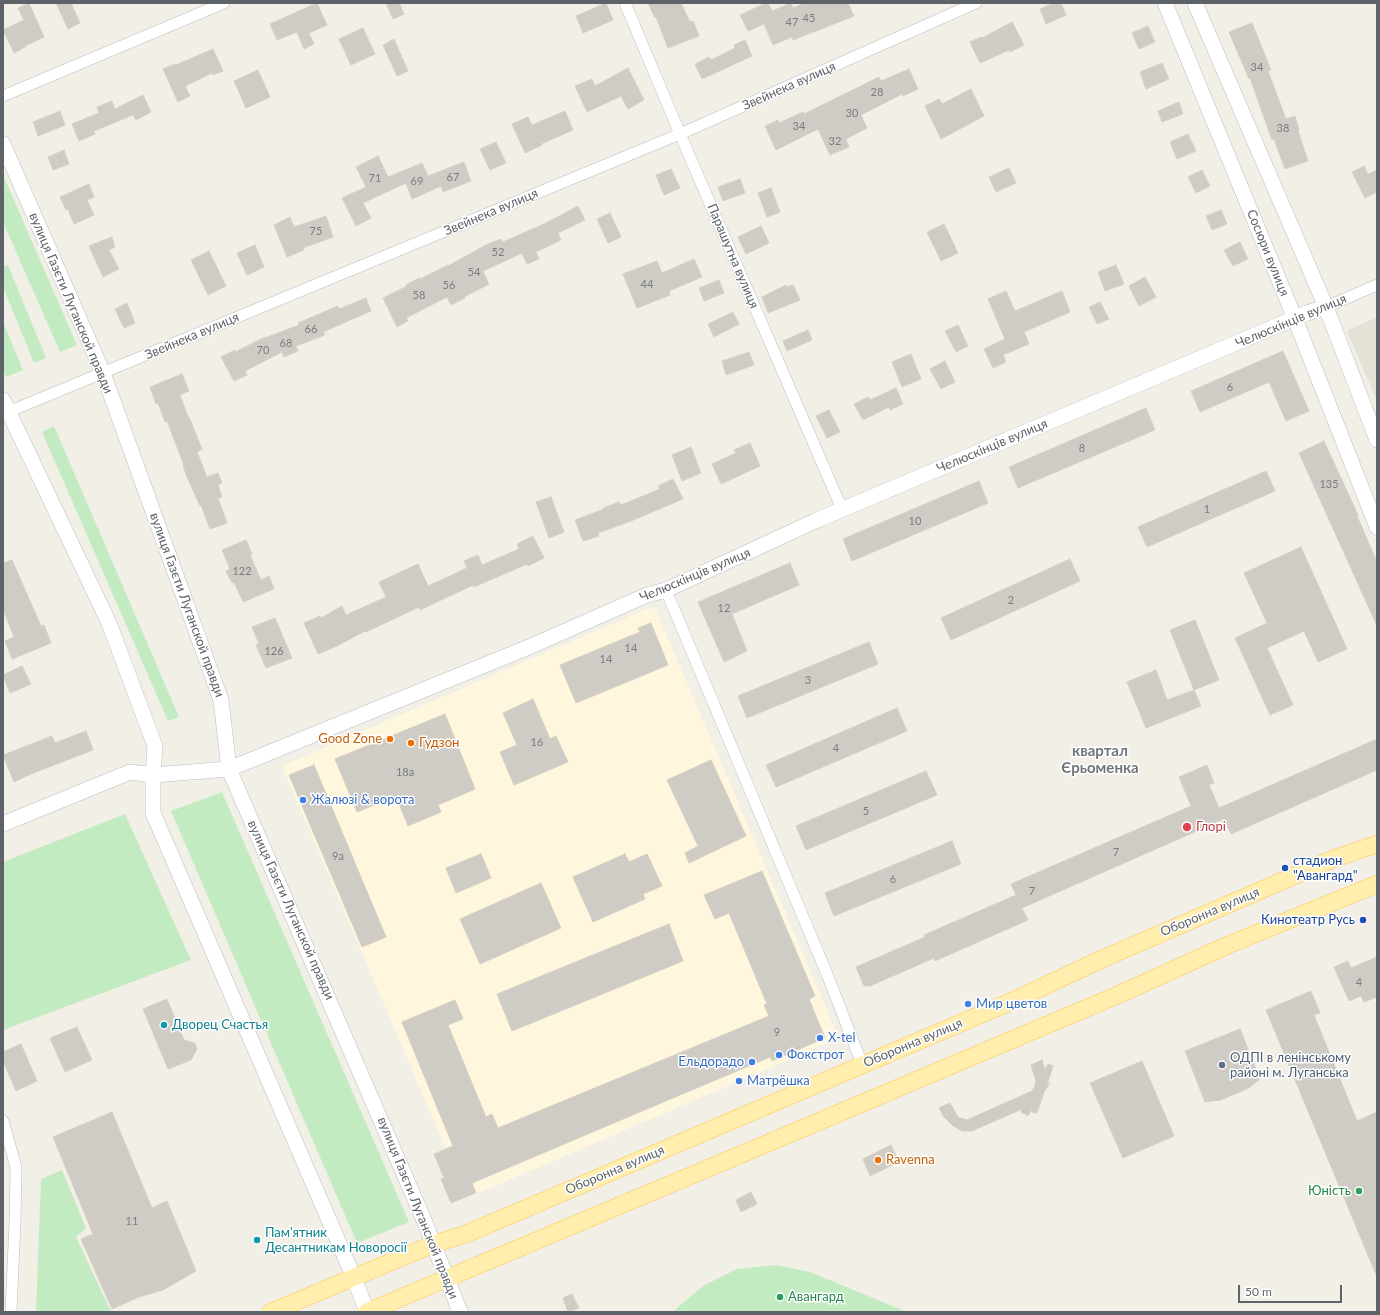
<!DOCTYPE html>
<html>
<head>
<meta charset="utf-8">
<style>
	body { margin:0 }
	#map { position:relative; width:1380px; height:1315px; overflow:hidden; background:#f2efe7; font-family:Lato,sans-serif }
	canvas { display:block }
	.frame { position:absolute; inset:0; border:4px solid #5e6369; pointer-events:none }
	.scale { position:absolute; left:1238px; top:1285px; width:104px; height:18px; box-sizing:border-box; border:2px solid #5e6369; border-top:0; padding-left:5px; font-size:12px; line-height:14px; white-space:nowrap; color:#5e6369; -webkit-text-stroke:3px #fff; paint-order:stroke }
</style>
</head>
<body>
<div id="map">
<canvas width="1380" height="1315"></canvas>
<div class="frame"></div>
<div class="scale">50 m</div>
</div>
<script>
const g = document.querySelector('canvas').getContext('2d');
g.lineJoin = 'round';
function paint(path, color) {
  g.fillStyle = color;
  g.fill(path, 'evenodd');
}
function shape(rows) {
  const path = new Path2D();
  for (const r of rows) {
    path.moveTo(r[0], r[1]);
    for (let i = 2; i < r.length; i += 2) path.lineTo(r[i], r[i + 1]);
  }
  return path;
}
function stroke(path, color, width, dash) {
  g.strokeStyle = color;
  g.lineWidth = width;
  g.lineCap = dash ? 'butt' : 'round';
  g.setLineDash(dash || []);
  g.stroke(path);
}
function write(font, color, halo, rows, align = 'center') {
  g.font = font + ' Lato,sans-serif';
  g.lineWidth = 3;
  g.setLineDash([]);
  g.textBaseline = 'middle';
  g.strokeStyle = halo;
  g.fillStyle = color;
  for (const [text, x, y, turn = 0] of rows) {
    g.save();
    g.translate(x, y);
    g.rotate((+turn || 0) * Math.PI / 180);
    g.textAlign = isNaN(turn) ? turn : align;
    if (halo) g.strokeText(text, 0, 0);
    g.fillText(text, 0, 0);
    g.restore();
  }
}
paint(shape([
	[654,606,839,1038,467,1198,282,766]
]), '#fff6de');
paint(shape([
	[1377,317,1377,401,1347,331]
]), '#e4e1d7');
paint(shape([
	[3,175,77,345,60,352,3,222],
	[8,265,46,358,34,363,3,287,3,267],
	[3,322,23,370,6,377,3,371],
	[54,426,179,717,168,721,42,432],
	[222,792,409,1222,357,1243,171,811],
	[125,814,191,960,3,1030,3,862],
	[62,1170,86,1228,76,1237,111,1312,36,1312,41,1179],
	[775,1265,810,1272,907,1312,674,1312,677,1308,703,1286,737,1269]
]), '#c3ebc1');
const building = shape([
	[29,3,44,37,25,46,25,47,14,53,3,30,24,20,18,8,29,3],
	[56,3,71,3,80,23,68,29,56,3],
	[317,3,327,25,309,33,314,44,304,49,297,32,277,40,270,24,317,3],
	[386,3,399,3,404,14,393,19,386,3],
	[606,3,613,20,583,33,576,16,606,3],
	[648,3,681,3,690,22,693,21,699,36,668,48,656,17,655,18,648,3],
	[766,3,768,3,772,11,791,3,793,8,805,3,848,3,854,16,793,40,792,37,773,45,764,24,748,31,740,15,766,3],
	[1054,3,1061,3,1066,15,1046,24,1040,9,1054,3],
	[1012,22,1024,45,1010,52,1009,50,980,63,970,42,981,37,982,38,1012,22],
	[1252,23,1271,70,1268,71,1286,119,1295,116,1299,130,1298,131,1308,161,1285,169,1274,139,1272,140,1250,78,1249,79,1229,32,1252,23],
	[1148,26,1155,42,1139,49,1132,33,1148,26],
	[363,28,375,54,351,65,339,39,363,28],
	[394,39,408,71,397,76,383,45,394,39],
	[745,40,752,56,702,79,695,64,709,57,711,60,735,48,734,45,745,40],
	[213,49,223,71,213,75,212,73,185,86,190,96,178,102,163,69,175,64,176,65,213,49],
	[1162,63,1169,79,1146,89,1140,72,1162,63],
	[628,68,644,100,628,109,621,96,587,112,575,86,592,79,595,86,628,68],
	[909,69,918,89,903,96,902,94,861,115,867,128,846,139,849,147,830,155,818,129,776,150,765,126,778,120,779,123,803,112,804,114,879,77,881,81,909,69],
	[258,70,270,97,246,108,234,81,258,70],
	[971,89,984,116,941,139,925,106,939,99,942,104,971,89],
	[143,95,151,112,136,120,133,115,94,131,95,134,79,141,72,124,99,113,97,107,112,101,115,109,143,95],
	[1179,102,1183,114,1162,122,1158,111,1179,102],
	[60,111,65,125,38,136,33,122,60,111],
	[565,111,573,130,541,144,542,145,525,153,512,124,528,117,532,125,565,111],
	[1188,134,1196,151,1177,159,1170,142,1188,134],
	[496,142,506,163,490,170,480,149,496,142],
	[64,150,69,164,53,170,48,157,64,150],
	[378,156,388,177,422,163,428,176,464,162,471,181,443,192,441,186,412,199,406,183,363,203,371,218,356,226,342,198,366,187,356,167,378,156],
	[1364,166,1368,174,1377,170,1377,192,1365,198,1352,172,1364,166],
	[1009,168,1016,183,996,192,989,177,1009,168],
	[671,169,680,188,664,195,656,175,671,169],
	[1202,170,1210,186,1196,193,1188,177,1202,170],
	[740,179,745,193,723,201,718,187,740,179],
	[89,184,94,197,87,200,94,215,74,224,68,209,66,210,60,197,89,184],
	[771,188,780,212,767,217,758,193,771,188],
	[578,206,585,220,558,233,561,240,536,252,539,259,527,264,522,253,483,271,489,284,464,297,465,298,451,305,447,297,406,318,408,321,397,327,383,298,407,286,406,285,419,278,420,279,448,265,448,266,486,245,501,239,503,242,544,224,578,206],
	[1221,210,1227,224,1212,230,1206,216,1221,210],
	[610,213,621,237,608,243,597,219,610,213],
	[326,216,333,237,303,248,304,250,287,257,274,225,290,217,294,227,326,216],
	[944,224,958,253,941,261,927,232,944,224],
	[761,226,769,243,746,254,738,237,761,226],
	[112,237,115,247,109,250,119,269,103,277,89,246,112,237],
	[1240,242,1248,259,1233,266,1224,250,1240,242],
	[255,245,264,267,247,275,237,253,255,245],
	[209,251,226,286,208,295,191,260,209,251],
	[694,259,702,277,669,291,670,295,637,308,623,274,657,261,662,273,694,259],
	[1116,265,1124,284,1105,291,1098,272,1116,265],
	[1145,277,1156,297,1139,306,1129,286,1145,277],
	[719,280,724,293,704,301,699,288,719,280],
	[786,285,787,287,793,285,800,300,768,313,762,297,786,285],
	[1006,291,1015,311,1062,291,1070,312,1024,332,1029,344,1003,355,1006,362,993,368,984,349,1005,339,988,299,1006,291],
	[366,298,371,311,323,332,325,335,296,346,298,351,284,357,282,352,245,371,247,375,234,381,221,357,235,350,235,352,265,337,265,338,299,325,298,323,338,306,339,309,366,298],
	[1100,302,1109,319,1097,324,1089,307,1100,302],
	[127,303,135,323,124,328,115,309,127,303],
	[733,312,739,324,714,337,708,324,733,312],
	[958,325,968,346,956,352,945,331,958,325],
	[808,330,812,340,787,351,783,341,808,330],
	[1283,351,1309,411,1286,421,1269,382,1200,412,1191,391,1283,351],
	[749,352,754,365,726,375,722,361,749,352],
	[911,354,921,379,902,387,892,362,911,354],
	[945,361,955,382,941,389,930,369,945,361],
	[182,374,189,391,180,395,188,417,189,417,202,449,197,452,207,477,218,473,222,483,218,485,222,497,218,498,227,523,210,529,201,505,200,506,187,477,183,466,184,465,167,421,165,422,158,403,156,404,150,387,182,374],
	[896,388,903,404,890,410,889,407,863,420,854,404,868,397,870,400,896,388],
	[1146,408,1155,430,1018,488,1009,467,1146,408],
	[829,410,840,432,827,438,816,416,829,410],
	[1324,441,1358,515,1357,516,1377,562,1377,626,1299,453,1324,441],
	[750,443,760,466,721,484,712,464,736,453,734,450,750,443],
	[691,447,701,473,682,481,672,455,691,447],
	[1266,471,1275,491,1147,547,1138,527,1266,471],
	[673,479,683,499,631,521,598,533,599,536,583,541,575,520,604,509,603,508,619,502,621,505,660,489,658,486,673,479],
	[979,481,988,503,852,561,843,539,979,481],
	[551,497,564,532,549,538,536,502,551,497],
	[533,536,544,558,528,566,527,564,474,587,473,585,420,610,419,607,366,632,365,631,337,646,318,654,304,623,320,616,321,618,342,606,346,615,386,597,379,582,418,564,428,586,467,568,464,561,478,555,482,565,519,549,517,544,533,536],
	[246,540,252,554,250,555,261,580,269,576,274,589,243,602,234,582,232,583,226,571,230,569,222,550,246,540],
	[1301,547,1347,649,1318,662,1304,631,1267,648,1293,705,1270,715,1235,638,1267,623,1244,573,1301,547],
	[1070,559,1080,581,951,640,941,618,1070,559],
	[12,560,41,626,44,625,51,643,12,659,5,641,14,637,3,609,3,563,12,560],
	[790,563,799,585,732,614,747,651,724,662,698,602,790,563],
	[275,618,292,658,266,668,256,645,259,644,252,627,275,618],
	[1195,620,1219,680,1194,690,1170,630,1195,620],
	[651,623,668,665,576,703,560,665,640,632,638,628,651,623],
	[869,642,878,664,747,718,738,696,869,642],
	[22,666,31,684,10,693,3,675,22,666],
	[1156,670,1167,700,1194,690,1201,706,1146,728,1127,682,1156,670],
	[533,699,550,739,556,736,568,762,514,785,500,752,517,745,503,713,533,699],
	[897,708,907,731,776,787,766,765,897,708],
	[445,714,475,789,438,805,441,812,408,826,396,796,357,812,335,759,445,714],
	[86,731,93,750,31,774,14,782,3,755,52,736,55,743,86,731],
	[1377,739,1377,770,1231,834,1224,819,1022,908,1028,920,935,961,934,958,870,986,864,986,856,967,925,937,924,935,1016,895,1011,884,1191,806,1179,777,1207,765,1214,783,1209,785,1219,808,1377,739],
	[711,760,746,836,689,863,685,853,698,846,667,780,711,760],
	[314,765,386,937,362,947,289,775,314,765],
	[926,771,937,795,806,850,796,826,926,771],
	[952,841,961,864,834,916,825,893,952,841],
	[481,854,491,878,456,893,446,868,481,854],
	[625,854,629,862,647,854,662,886,643,894,645,899,593,922,573,877,625,854],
	[762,871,815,996,809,999,825,1038,772,1061,770,1057,472,1183,476,1193,451,1203,441,1179,444,1178,434,1154,453,1146,402,1022,455,1000,463,1019,448,1025,486,1117,492,1114,498,1128,769,1016,764,1005,767,1004,729,913,715,919,704,895,762,871],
	[541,883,561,928,480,964,460,919,541,883],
	[669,924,683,961,512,1031,497,994,669,924],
	[1377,957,1377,997,1364,1002,1361,996,1349,1001,1334,967,1348,961,1351,968,1377,957],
	[1311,991,1320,1013,1314,1015,1357,1121,1377,1112,1377,1277,1266,1010,1311,991],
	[167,999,184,1040,195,1043,197,1049,191,1060,168,1069,143,1009,167,999],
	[77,1027,92,1060,65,1072,50,1038,77,1027],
	[1240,1029,1260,1079,1249,1088,1221,1100,1205,1102,1185,1051,1240,1029],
	[21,1044,37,1081,16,1091,3,1061,3,1052,21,1044],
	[1042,1060,1045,1070,1048,1064,1053,1066,1047,1085,1050,1083,1044,1092,1037,1113,1032,1112,1032,1109,1028,1116,1021,1112,1022,1109,972,1131,962,1131,952,1125,944,1117,939,1108,950,1103,958,1117,967,1120,1032,1091,1035,1086,1036,1081,1031,1065,1042,1060],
	[1142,1061,1174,1136,1123,1158,1090,1083,1142,1061],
	[112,1112,152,1208,167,1201,196,1271,163,1290,139,1297,112,1309,81,1239,93,1234,53,1137,112,1112],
	[891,1145,899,1162,870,1176,863,1159,891,1145],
	[751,1192,757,1204,741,1212,736,1200,751,1192],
	[572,1294,579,1308,568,1312,563,1298,572,1294]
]);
paint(building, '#cfcbc5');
stroke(building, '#d7d0c4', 1);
const street = shape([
	[625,3,680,134,842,509],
	[3,96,224,3],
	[1326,307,1377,285],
	[3,414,680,134,976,3],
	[666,590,827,974,862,1064],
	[3,1121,16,1167,15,1223,11,1312]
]);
const secondary = shape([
	[1165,3,1295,319,1377,527],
	[1195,3,1326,307,1377,440],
	[3,144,103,373,221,700,229,769,426,1225,460,1312],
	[3,400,109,623,155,746,153,775,153,813,354,1278,367,1312],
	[3,824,130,772,153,775,229,769,529,647,647,595,666,590,815,521,1307,313,1326,307]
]);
const primary = shape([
	[271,1312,434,1244,466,1234,1017,999,1102,959,1333,859,1377,844],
	[367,1312,780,1138,1120,994,1228,945,1377,884]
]);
stroke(street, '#b9bdc1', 12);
stroke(secondary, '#babec4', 16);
stroke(primary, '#ffc652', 18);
stroke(street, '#fff', 11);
stroke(secondary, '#fff', 15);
stroke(primary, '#ffeeae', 17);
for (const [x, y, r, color] of [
	[390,739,4,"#e8710a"],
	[411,743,4,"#e8710a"],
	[303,800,4,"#3f7fe0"],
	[1187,827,5,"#e0444e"],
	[1285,868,4,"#1a4fb4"],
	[1363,920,4,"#1a4fb4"],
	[968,1004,4,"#3f7fe0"],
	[164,1025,4,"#0f9aa8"],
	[820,1038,4,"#3f7fe0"],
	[779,1055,4,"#3f7fe0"],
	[752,1062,4,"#3f7fe0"],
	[1222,1065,4,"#5c6f8a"],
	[739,1081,4,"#3f7fe0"],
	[878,1160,4,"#e8710a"],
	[1359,1191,4,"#2e9e5b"],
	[257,1240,4,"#0f9aa8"],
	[780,1297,4,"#2e9e5b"]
]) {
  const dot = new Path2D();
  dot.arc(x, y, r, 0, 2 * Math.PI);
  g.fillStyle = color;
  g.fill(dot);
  stroke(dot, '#fff', 1.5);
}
write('11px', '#7a7d80', null, [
	["45",809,18],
	["47",792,22],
	["34",1257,67],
	["28",877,92],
	["30",852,113],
	["34",799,126],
	["38",1283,128],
	["32",835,141],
	["67",453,177],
	["71",375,178],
	["69",417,181],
	["75",316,231],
	["52",498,252],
	["54",474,272],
	["44",647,284],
	["56",449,285],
	["58",419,295],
	["66",311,329],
	["68",286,343],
	["70",263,350],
	["6",1230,387],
	["8",1082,448],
	["135",1329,484],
	["1",1207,509],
	["10",915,521],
	["122",242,571],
	["2",1011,600],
	["12",724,608],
	["14",631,648],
	["126",274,651],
	["14",606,659],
	["3",808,680],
	["16",537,742],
	["4",836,748],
	["18а",405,772],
	["5",866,811],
	["7",1116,852],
	["9а",338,856],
	["6",893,879],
	["7",1032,891],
	["4",1359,982],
	["9",777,1032],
	["11",132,1221]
]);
write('13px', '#5e6369', '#fff', [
	["Звейнека вулиця",789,86,-24],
	["Звейнека вулиця",491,212,-23],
	["Сосюри вулиця",1268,253,68],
	["Парашутна вулиця",733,256,67],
	["вулиця Газєти Луганской правди",71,303,67],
	["Челюскінців вулиця",1291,321,-23],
	["Звейнека вулиця",192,336,-23],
	["Челюскінців вулиця",992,446,-23],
	["Челюскінців вулиця",695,575,-23],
	["вулиця Газєти Луганской правди",187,605,70],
	["вулиця Газєти Луганской правди",291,910,66],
	["Оборонна вулиця",1210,912,-23],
	["Оборонна вулиця",913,1043,-23],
	["Оборонна вулиця",615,1170,-23],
	["вулиця Газєти Луганской правди",418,1208,68]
]);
write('13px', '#c56008', '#fff', [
	["Good Zone",382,739,"right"],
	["Гудзон",419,743],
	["Ravenna",886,1160]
], 'left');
write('13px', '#366cbe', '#fff', [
	["Жалюзі & ворота",311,800],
	["Мир цветов",976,1004],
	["X-tel",828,1038],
	["Фокстрот",787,1055],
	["Ельдорадо",744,1062,"right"],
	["Матрёшка",747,1081]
], 'left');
write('13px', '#be3a42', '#fff', [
	["Глорі",1196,827]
], 'left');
write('13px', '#164399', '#fff', [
	["стадион",1293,861],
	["\"Авангард\"",1293,876],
	["Кинотеатр Русь",1355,920,"right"]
], 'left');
write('13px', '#0d838f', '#fff', [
	["Дворец Счастья",172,1025],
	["Пам'ятник",265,1233],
	["Десантникам Новоросії",265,1248]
], 'left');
write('13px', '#4e5e75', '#fff', [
	["ОДПІ в ленінському",1230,1058],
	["районі м. Луганська",1230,1073]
], 'left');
write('13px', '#27864d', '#fff', [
	["Юність",1351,1191],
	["Авангард",788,1297,"left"]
], 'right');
write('bold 15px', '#6f757b', '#fff', [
	["квартал",1100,751],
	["Єрьоменка",1100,768]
]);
</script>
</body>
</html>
